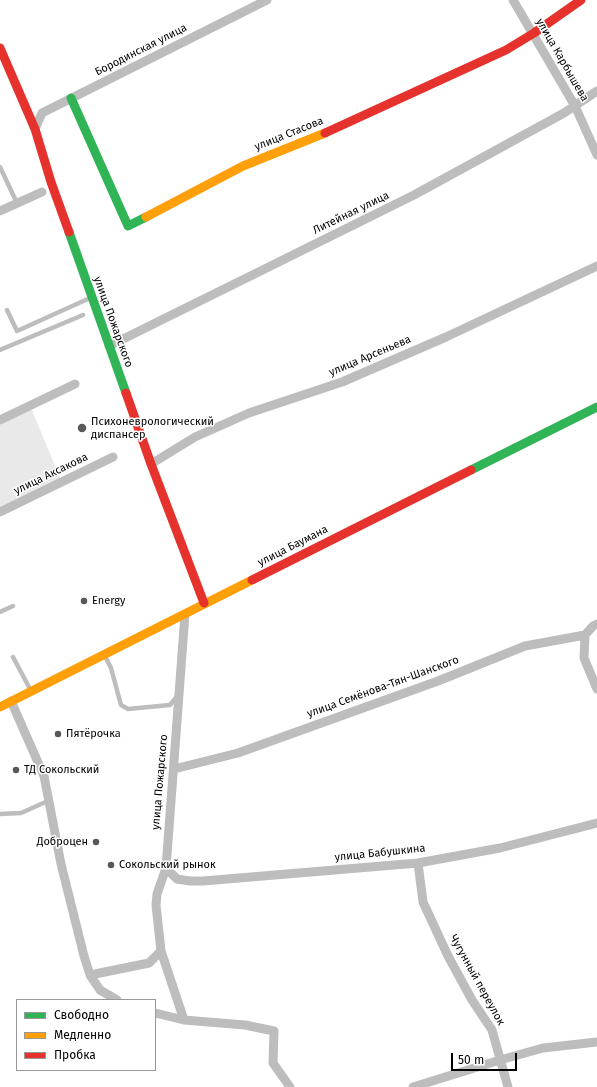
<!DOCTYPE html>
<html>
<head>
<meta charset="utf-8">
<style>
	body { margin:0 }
	#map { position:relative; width:597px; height:1087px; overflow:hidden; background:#fff; font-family:"Fira Sans",sans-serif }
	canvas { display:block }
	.legend { position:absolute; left:16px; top:999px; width:140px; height:72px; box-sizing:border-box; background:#fff; border:1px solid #999; margin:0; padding:5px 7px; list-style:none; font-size:12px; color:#000 }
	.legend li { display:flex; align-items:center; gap:8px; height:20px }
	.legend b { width:20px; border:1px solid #999 }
	.scale { position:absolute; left:451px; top:1053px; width:66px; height:18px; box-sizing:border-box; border:2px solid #000; border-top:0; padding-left:5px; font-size:12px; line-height:14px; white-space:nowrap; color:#000; -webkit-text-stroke:3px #fff; paint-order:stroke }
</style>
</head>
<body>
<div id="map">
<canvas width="597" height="1087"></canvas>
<ul class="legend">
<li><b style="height:5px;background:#30b455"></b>Свободно</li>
<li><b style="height:5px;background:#ff9f0a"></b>Медленно</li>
<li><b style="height:5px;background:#e5322d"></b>Пробка</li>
</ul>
<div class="scale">50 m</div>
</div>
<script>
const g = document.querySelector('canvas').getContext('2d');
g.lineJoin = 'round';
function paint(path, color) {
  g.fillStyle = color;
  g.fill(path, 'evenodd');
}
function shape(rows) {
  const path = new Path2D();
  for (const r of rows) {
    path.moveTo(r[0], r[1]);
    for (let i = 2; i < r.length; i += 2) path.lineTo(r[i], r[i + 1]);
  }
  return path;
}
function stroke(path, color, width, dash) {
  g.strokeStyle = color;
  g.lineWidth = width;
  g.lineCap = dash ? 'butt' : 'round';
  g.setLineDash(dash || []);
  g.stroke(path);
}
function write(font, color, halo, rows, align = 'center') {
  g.font = font + ' "Fira Sans",sans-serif';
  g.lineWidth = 3;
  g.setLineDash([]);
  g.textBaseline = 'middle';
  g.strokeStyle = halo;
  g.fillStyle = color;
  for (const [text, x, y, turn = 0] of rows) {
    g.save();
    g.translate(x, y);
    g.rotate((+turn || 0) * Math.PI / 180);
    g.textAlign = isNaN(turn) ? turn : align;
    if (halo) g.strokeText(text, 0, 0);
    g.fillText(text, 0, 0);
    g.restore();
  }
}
paint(shape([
	[31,408,61,480,0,509,0,423]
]), '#e9e9e9');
stroke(shape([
	[0,167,17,203],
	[7,310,17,331,90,298],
	[0,350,83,315],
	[0,612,13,606],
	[105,656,111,668,121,705,128,709,170,705,178,695],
	[13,657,30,689],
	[0,814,21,813,50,800]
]), '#bdbdbd', 4.5);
stroke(shape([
	[513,0,575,106,597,155],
	[35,129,42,113,267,0],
	[0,211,42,192],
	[109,346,414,195,564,113,597,91],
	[0,420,75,384],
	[151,464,195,437,249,413,342,382,446,337,597,266],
	[0,512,113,457],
	[185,614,166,868,157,894,156,905,161,951,184,1020,245,1025,274,1031,273,1063,290,1087],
	[585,635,584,658,597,689],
	[11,701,44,776,61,864,84,956,90,975,149,963,161,951],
	[174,769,238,753,438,681,525,646,585,635,593,626,597,624],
	[418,863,423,902,448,956,472,1000,492,1030,508,1087],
	[166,868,177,879,190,881,203,881,418,863,500,848,597,823],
	[90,975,100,990,117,1000],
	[155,1013,184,1020],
	[413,1087,500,1060,543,1048,597,1042]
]), '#bdbdbd', 9);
stroke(shape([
	[71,98,128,226,146,217],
	[69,232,126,393],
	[471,470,597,407]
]), '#30b455', 9);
stroke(shape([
	[146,217,243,166,325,133],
	[0,707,252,580]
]), '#ff9f0a', 9);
stroke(shape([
	[0,48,35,129,51,182,69,232],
	[325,133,506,50,534,33,581,0],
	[126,393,151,464,204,603],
	[252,580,471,470]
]), '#e5322d', 9);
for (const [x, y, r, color] of [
	[82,428,5,"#595959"],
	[84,601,4,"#595959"],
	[58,734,4,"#595959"],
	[16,770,4,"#595959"],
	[96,842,4,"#595959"],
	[111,865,4,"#595959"]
]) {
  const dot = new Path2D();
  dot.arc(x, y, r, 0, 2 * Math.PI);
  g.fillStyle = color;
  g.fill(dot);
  stroke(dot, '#fff', 1.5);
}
write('11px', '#000', '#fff', [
	["Бородинская улица",141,50,-27],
	["улица Карбышева",562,60,60],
	["улица Стасова",289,134,-22],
	["Литейная улица",351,213,-26],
	["улица Пожарского",113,322,70],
	["улица Арсеньева",370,356,-23],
	["улица Аксакова",51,474,-26],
	["улица Баумана",293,546,-27],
	["улица Семёнова-Тян-Шанского",383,687,-20],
	["улица Пожарского",160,782,-85],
	["улица Бабушкина",380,853,-6],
	["Чугунный переулок",477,980,61]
]);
write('11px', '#000', '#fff', [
	["Психоневрологический",91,422],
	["диспансер",91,435],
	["Energy",92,601],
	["Пятёрочка",66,734],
	["ТД Сокольский",24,770],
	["Доброцен",88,842,"right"],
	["Сокольский рынок",119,865]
], 'left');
</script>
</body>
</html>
